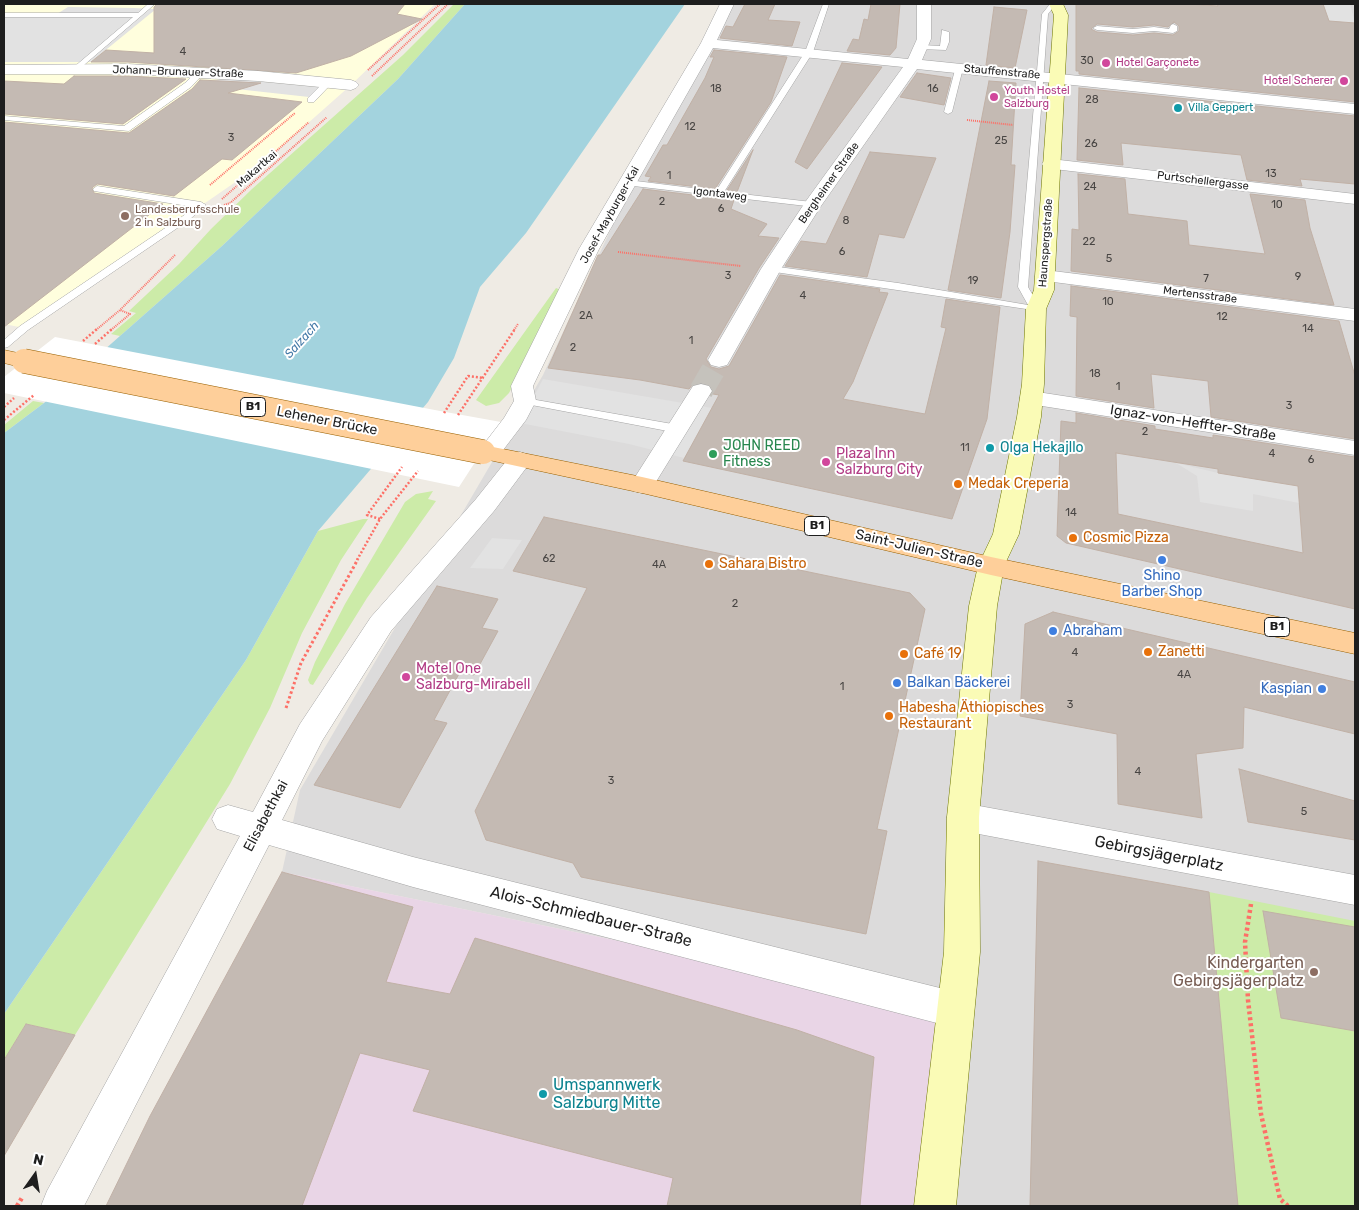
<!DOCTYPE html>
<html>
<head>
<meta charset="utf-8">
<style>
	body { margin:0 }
	#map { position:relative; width:1359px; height:1210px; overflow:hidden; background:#efebe4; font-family:Rubik,sans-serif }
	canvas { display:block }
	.frame { position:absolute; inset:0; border:5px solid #1e1e1e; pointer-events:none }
	.north { position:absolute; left:10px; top:1150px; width:50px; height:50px; -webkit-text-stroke:4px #fff; paint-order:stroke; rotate:13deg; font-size:14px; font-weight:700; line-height:20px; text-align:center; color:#1e1e1e }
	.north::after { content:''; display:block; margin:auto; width:18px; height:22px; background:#1e1e1e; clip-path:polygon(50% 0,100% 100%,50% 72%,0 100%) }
</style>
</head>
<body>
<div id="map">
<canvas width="1359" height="1210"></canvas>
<div class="frame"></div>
<div class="north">N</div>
</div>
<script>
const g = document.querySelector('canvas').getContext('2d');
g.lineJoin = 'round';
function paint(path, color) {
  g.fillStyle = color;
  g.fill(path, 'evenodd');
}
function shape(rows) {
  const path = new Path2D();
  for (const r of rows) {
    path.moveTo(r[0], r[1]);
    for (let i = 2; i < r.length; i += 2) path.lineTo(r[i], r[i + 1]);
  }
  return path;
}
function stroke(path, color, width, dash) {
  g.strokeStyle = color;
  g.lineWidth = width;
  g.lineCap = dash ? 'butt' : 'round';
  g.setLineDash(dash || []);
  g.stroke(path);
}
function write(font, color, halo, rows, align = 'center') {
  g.font = font + ' Rubik,sans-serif';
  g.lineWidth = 4;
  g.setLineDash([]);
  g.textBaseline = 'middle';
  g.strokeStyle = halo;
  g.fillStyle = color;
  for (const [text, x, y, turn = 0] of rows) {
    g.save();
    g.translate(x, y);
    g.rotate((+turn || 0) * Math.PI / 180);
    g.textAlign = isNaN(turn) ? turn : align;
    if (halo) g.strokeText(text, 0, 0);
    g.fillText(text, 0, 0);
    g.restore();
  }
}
paint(shape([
	[730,4,1355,4,1355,1206,935,1206,956,1010,282,872,300,790,543,375,630,188,714,39]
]), '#dcdbdb');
paint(shape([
	[282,872,956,1010,935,1206,106,1206,150,1116]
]), '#e9d5e6');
paint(shape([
	[4,4,109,5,435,4,351,85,263,163,24,328,4,324]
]), '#fffedd');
paint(shape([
	[454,4,465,4,398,79,222,246,120,336,111,334,136,313,129,311,179,264,211,229,252,189,403,55],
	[556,288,561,290,509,393,499,403,486,406,476,400],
	[33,401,44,403,4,433,4,425],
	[433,491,428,499,436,501,367,598,313,685,310,684,308,680,315,662,345,604,405,502,416,494],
	[363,519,368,519,341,560,302,633,270,708,230,784,75,1035,26,1024,4,1060,4,1014,246,660,318,531],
	[1209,892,1355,921,1355,1206,1238,1206]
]), '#cceba8');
paint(shape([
	[1324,4,1350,4,1355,23,1329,21],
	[68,7,133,8,156,9,91,62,4,62,4,13,57,14],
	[224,78,319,87,309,97,200,85],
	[543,379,712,408,684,458,629,444,520,423],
	[1176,463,1218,473,1298,486,1299,503,1253,494,1253,511,1200,502,1197,476],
	[492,538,522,540,503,569,470,568]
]), '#e2e2e2');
paint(shape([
	[465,4,685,4,526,233,480,287,454,358,428,402,318,531,246,660,4,1014,4,433,44,403,222,246,398,79]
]), '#a3d3de');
paint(shape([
	[55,337,440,411,501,422,459,487,4,393,4,377]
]), '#fff');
const building = shape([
	[157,4,405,4,397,14,422,19,351,56,296,73,127,62,91,62,106,50,154,53,154,7,157,4],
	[745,4,775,4,768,20,800,22,792,46,720,38,726,26,733,27,745,4],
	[871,4,900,4,896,48,890,55,847,51,853,39,859,40,864,19,868,20,871,4],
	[1076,4,1189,4,1218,6,1217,4,1323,4,1329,21,1355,23,1355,102,1079,74,1079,71,1076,71,1076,4],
	[1174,22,1179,26,1179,31,1173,35,1154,33,1133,35,1097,32,1091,29,1097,24,1133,27,1154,25,1168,27,1174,22],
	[994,7,1027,10,1015,68,986,65,994,7],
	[714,50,787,57,771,102,715,189,648,181,651,177,645,176,663,145,667,145,705,78,714,57,710,57,714,50],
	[842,63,882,67,807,169,795,162,842,63],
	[917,73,951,78,944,105,900,97,917,73],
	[74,76,127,76,186,79,123,124,4,114,4,81,64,84,74,76],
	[200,80,261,83,228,93,302,102,232,160,222,159,174,196,97,184,92,188,94,193,163,204,4,327,4,122,129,133,192,89,200,80],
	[989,81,1016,83,1011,165,1015,165,1010,232,1001,298,948,290,989,81],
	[1079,88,1355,116,1355,184,1300,179,1302,186,1247,180,1241,155,1121,143,1123,165,1077,160,1079,88],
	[753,150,737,192,727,190,753,150],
	[870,152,936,158,904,238,879,234,867,277,785,266,801,241,826,244,870,152],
	[1078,174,1125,179,1128,214,1187,221,1189,245,1265,254,1250,194,1305,200,1310,228,1334,305,1071,271,1072,229,1079,230,1078,174],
	[643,189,734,200,731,209,767,224,758,236,779,238,759,268,706,359,711,367,719,369,729,366,780,275,880,289,879,292,888,293,853,382,843,399,925,414,946,328,941,327,946,299,1000,307,987,419,952,519,683,461,719,395,713,394,714,390,709,384,701,382,693,384,689,389,640,380,548,368,598,255,601,255,643,189],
	[1071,286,1339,321,1355,376,1355,439,1211,417,1208,381,1151,374,1154,408,1076,396,1077,317,1070,316,1071,286],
	[1076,413,1155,426,1155,429,1213,438,1213,435,1355,457,1355,609,1066,543,1057,536,1061,421,1076,423,1076,413],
	[1116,453,1218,469,1218,473,1298,486,1303,553,1118,514,1116,453],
	[544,517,910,593,925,609,877,829,887,831,866,934,581,877,573,863,486,840,475,811,587,588,513,571,544,517],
	[437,586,498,599,482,628,498,631,474,675,460,672,434,720,447,723,400,808,314,785,437,586],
	[1053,612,1355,682,1355,734,1244,707,1243,748,1196,754,1202,818,1118,804,1117,734,1020,716,1025,624,1053,612],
	[1239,769,1355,801,1355,840,1248,822,1239,769],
	[1038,861,1209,892,1238,1206,1030,1206,1038,861],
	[282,872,413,907,386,982,450,994,475,938,797,1030,874,1057,860,1206,667,1206,673,1178,413,1111,430,1070,360,1053,302,1206,106,1206,150,1116,282,872],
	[1263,911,1355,927,1355,1031,1281,1018,1263,911],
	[26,1024,75,1035,4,1156,4,1060,26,1024]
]);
paint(building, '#c4bab3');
stroke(building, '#c1b1a6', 1);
stroke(shape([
	[701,391,719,360]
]), '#c5c2bc', 24, [24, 12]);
const lane = shape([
	[148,4,155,4,77,71,74,71,74,67,133,17,4,17,4,13,138,13,148,4],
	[823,4,829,4,813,52,724,192,812,202,815,203,815,207,625,185,624,183,628,180,716,191,805,52,823,4],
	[1050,4,1056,4,1048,14,1028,287,1041,309,1040,311,768,271,766,269,771,266,898,283,1028,305,1018,287,1042,14,1050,4],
	[1173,24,1177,26,1177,31,1173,33,1154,31,1133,33,1097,30,1093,28,1097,26,1133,29,1154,27,1169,29,1171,25,1173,24],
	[942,30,949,32,949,42,946,50,919,49,919,45,922,45,940,46,942,30],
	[956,66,963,68,952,112,948,114,944,112,956,66],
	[197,71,204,73,191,87,129,131,4,120,4,116,124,126,185,83,197,71],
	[325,81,332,83,314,102,308,102,308,98,325,81],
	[97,186,201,202,206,205,189,220,28,330,8,347,4,348,4,340,20,326,183,216,194,207,94,191,93,189,97,186],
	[525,398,678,425,684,429,678,433,521,403,519,401,525,398]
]);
const street = shape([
	[720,4,734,4,717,40,908,59,917,39,917,4,931,4,931,39,922,60,1355,104,1355,114,917,69,821,206,781,269,730,360,727,365,719,367,711,365,708,360,761,269,806,201,903,67,713,48,599,249,533,386,536,401,526,420,497,458,489,461,481,458,477,453,504,418,514,401,511,386,579,249,701,43,720,4],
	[127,64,258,71,351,80,356,82,359,85,356,88,351,90,258,81,127,74,4,74,4,65,127,64],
	[1051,159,1355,194,1355,204,1045,168,1042,164,1045,160,1051,159],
	[1045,270,1355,309,1355,321,1038,280,1035,276,1038,272,1045,270],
	[701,384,709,386,712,391,654,485,651,491,642,493,633,491,630,485,693,386,701,384],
	[1031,391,1355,441,1355,455,1023,403,1020,398,1023,393,1031,391],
	[520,452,529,455,532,460,494,511,391,631,322,741,282,820,413,857,956,992,969,997,974,1010,969,1023,956,1028,413,887,269,845,84,1206,41,1206,47,1191,240,836,217,829,212,819,217,809,228,805,253,812,300,724,371,617,476,499,511,455,520,452],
	[963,803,1355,875,1355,905,963,831,952,827,947,817,952,807,963,803]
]);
const secondary = shape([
	[1049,4,1063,4,1068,15,1054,290,1046,309,1044,384,1041,417,1019,534,1004,566,997,606,979,817,980,952,956,1206,914,1206,944,952,947,817,969,606,978,566,993,534,1017,417,1022,384,1026,309,1034,290,1054,15,1049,4]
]);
const primary = shape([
	[4,350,32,356,35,361,32,366,24,368,4,363,4,350],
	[483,445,642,477,991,557,1355,633,1355,654,991,575,642,493,475,457,471,452,475,447,483,445]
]);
stroke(lane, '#a5a5a5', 1);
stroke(street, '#a5a5a5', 1);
stroke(secondary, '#707802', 1);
stroke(primary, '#986000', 1);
stroke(shape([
	[368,70,440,4],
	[372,76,448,4],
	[967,120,1013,125],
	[210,185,295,113],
	[222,199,309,122],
	[224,205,230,203,327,117],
	[618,252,741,266],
	[96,330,120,310,175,255],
	[111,330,130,314,120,310],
	[514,330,518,324]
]), '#fd7067', 2, [1, 1]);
stroke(shape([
	[83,341,97,329],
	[95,344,112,329],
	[4,407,14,398],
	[444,413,468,376,484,378],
	[458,415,515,329],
	[4,420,34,395],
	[380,519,367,515,402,467],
	[357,560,380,519,418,471]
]), '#fd7067', 2.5, [2, 2]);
stroke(shape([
	[286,708,301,663,358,559]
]), '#fd7067', 3, [2.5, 2.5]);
stroke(shape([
	[1251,904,1245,942,1248,1000,1261,1114,1280,1199,1288,1206],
	[17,1206,23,1196]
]), '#fd7067', 4.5, [3, 3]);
paint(lane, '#fff');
paint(street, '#fff');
paint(secondary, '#fafbb6');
paint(primary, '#fecf9a');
const primaryBridge = shape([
	[24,361,483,452]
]);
stroke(primaryBridge, '#986000', 25, []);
stroke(primaryBridge, '#fecf9a', 24);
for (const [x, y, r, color] of [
	[1106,63,5,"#d1479c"],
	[1344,81,5,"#d1479c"],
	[994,97,5,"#d1479c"],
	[1178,108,5,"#0f9aa8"],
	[125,216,5,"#8d6e63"],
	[990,448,5,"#0f9aa8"],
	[713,454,5,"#2e9e5b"],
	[826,462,5,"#d1479c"],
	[958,484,5,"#e8710a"],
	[1073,538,5,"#e8710a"],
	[1162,560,5,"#3f7fe0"],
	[709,564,5,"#e8710a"],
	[1053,631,5,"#3f7fe0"],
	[1148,652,5,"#e8710a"],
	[904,654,5,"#e8710a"],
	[406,677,5,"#d1479c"],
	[897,683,5,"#3f7fe0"],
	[1322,689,5,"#3f7fe0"],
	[889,716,5,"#e8710a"],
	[1314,972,5,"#8d6e63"],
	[543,1094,5,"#0f9aa8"]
]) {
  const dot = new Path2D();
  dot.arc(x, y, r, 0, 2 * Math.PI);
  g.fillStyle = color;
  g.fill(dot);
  stroke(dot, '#fff', 2);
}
write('11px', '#484543', null, [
	["4",183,52],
	["30",1087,61],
	["18",716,89],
	["16",933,89],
	["28",1092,100],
	["12",690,127],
	["3",231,138],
	["25",1001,141],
	["26",1091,144],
	["13",1271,174],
	["1",669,176],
	["24",1090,187],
	["2",662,202],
	["10",1277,205],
	["6",721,209],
	["8",846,221],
	["22",1089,242],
	["6",842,252],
	["5",1109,259],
	["3",728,276],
	["9",1298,277],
	["7",1206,279],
	["19",973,281],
	["4",803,296],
	["10",1108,302],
	["2A",586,316],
	["12",1222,317],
	["14",1308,329],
	["1",691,341],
	["2",573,348],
	["18",1095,374],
	["1",1118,387],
	["3",1289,406],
	["2",1145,432],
	["11",965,448],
	["4",1272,454],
	["6",1311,460],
	["14",1071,513],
	["62",549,559],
	["4A",659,565],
	["2",735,604],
	["4",1075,653],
	["4A",1184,675],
	["1",842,687],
	["3",1070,705],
	["4",1138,772],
	["3",611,781],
	["5",1304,812]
]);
write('11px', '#b23c85', '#fff', [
	["Hotel Garçonete",1116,63],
	["Hotel Scherer",1334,81,"right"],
	["Youth Hostel",1004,91],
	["Salzburg",1004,104]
], 'left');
write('11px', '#1e1e1e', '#fff', [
	["Johann-Brunauer-Straße",178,72,2],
	["Stauffenstraße",1002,72,5],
	["Makartkai",257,169,-41],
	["Purtschellergasse",1203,181,7],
	["Bergheimer Straße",829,183,-55],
	["Igontaweg",720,194,7],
	["Josef-Mayburger-Kai",610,215,-61],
	["Haunspergstraße",1046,243,-86],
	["Mertensstraße",1200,295,7]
]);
write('11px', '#0d838f', '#fff', [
	["Villa Geppert",1188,108]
], 'left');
write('11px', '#785e54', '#fff', [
	["Landesberufsschule",135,210],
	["2 in Salzburg",135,223]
], 'left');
write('italic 12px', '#457aa8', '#fff', [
	["Salzach",302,340,-48]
]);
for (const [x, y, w] of [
	[253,407,25],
	[817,526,25],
	[1277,627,25]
]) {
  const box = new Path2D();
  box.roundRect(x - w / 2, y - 9.5, w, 19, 4);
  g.fillStyle = '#fff';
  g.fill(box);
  stroke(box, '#1e1e1e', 1);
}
write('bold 12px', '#1e1e1e', null, [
	["B1",253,407],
	["B1",817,526],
	["B1",1277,627]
]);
write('14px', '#1e1e1e', '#fff', [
	["Lehener Brücke",327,421,11],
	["Ignaz-von-Heffter-Straße",1193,423,9],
	["Saint-Julien-Straße",919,549,13],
	["Elisabethkai",266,816,-62]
]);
write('14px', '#27864d', '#fff', [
	["JOHN REED",723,446],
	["Fitness",723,462]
], 'left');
write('14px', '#0d838f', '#fff', [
	["Olga Hekajllo",1000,448]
], 'left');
write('14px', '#b23c85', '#fff', [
	["Plaza Inn",836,454],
	["Salzburg City",836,470],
	["Motel One",416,669],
	["Salzburg-Mirabell",416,685]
], 'left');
write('14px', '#c56008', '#fff', [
	["Medak Creperia",968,484],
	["Cosmic Pizza",1083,538],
	["Sahara Bistro",719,564],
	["Zanetti",1158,652],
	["Café 19",914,654],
	["Habesha Äthiopisches",899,708],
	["Restaurant",899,724]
], 'left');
write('14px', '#366cbe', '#fff', [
	["Shino",1162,576,"center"],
	["Barber Shop",1162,592,"center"],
	["Abraham",1063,631],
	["Balkan Bäckerei",907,683],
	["Kaspian",1312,689,"right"]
], 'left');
write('16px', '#1e1e1e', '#fff', [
	["Gebirgsjägerplatz",1159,854,11],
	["Alois-Schmiedbauer-Straße",591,917,14]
]);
write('16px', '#785e54', '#fff', [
	["Kindergarten",1304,963],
	["Gebirgsjägerplatz",1304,981]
], 'right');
write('16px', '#0d838f', '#fff', [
	["Umspannwerk",553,1085],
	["Salzburg Mitte",553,1103]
], 'left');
</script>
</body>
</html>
